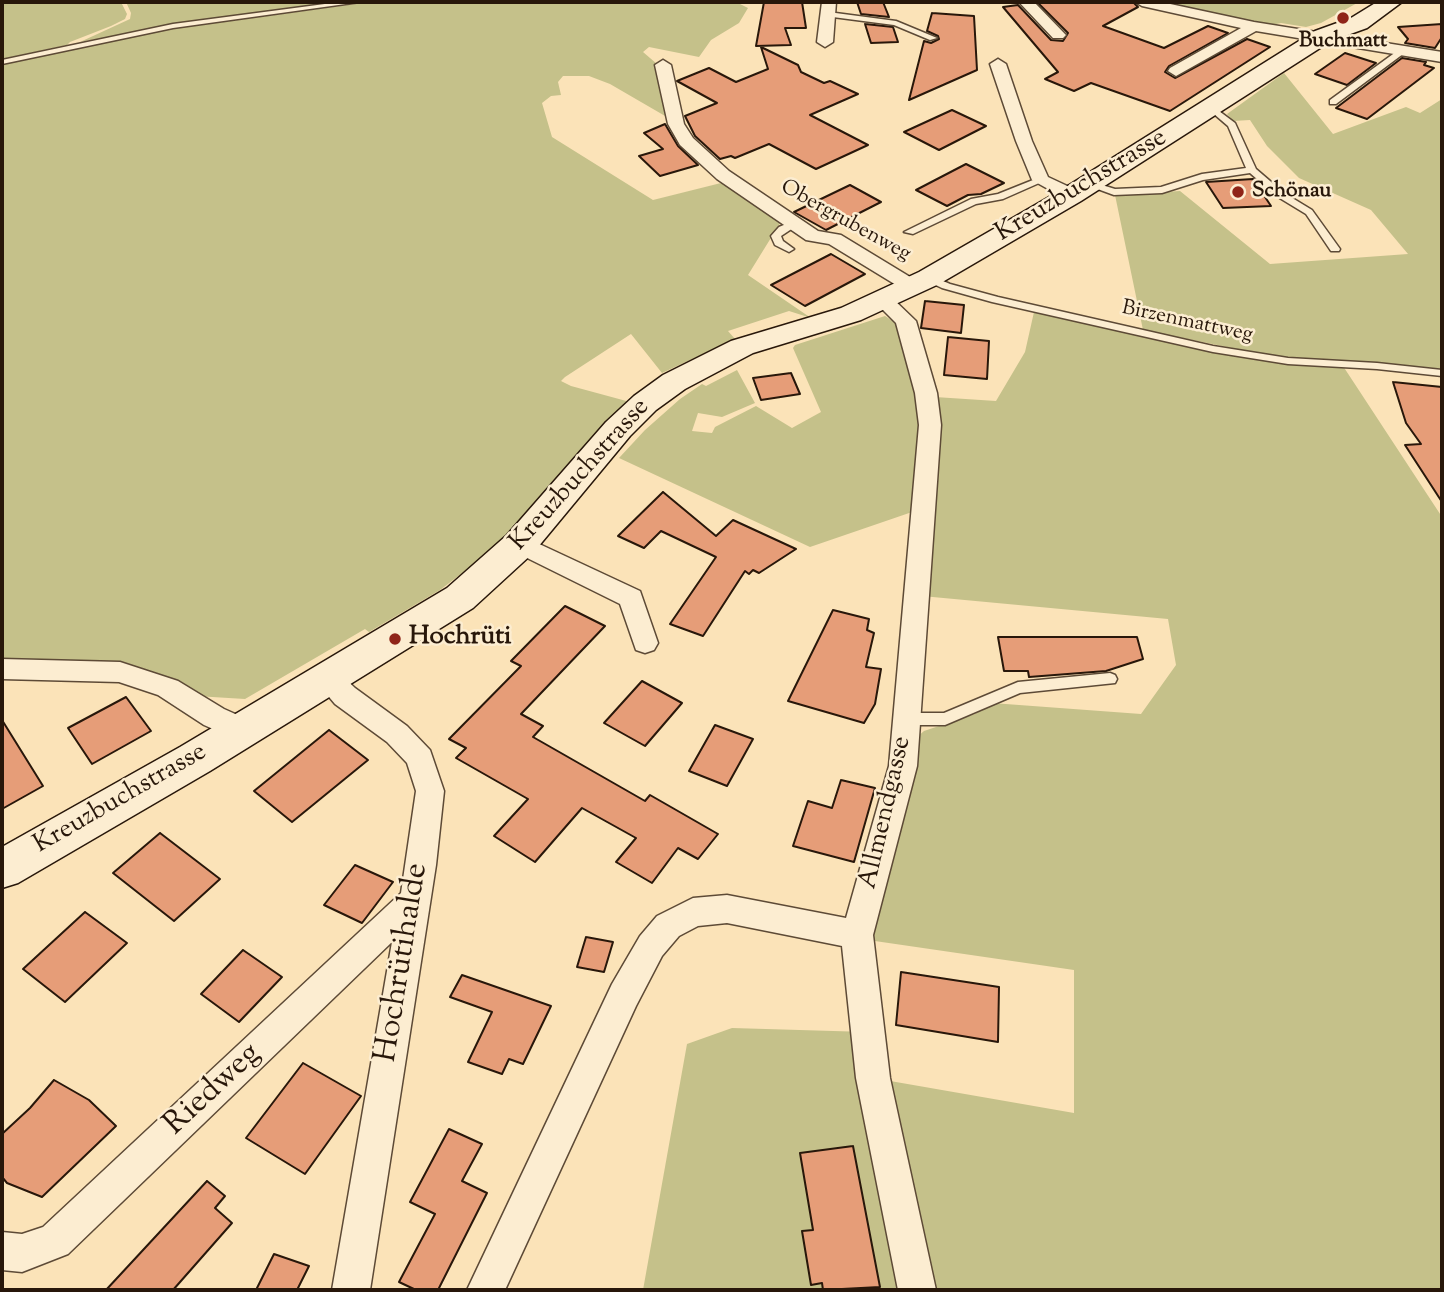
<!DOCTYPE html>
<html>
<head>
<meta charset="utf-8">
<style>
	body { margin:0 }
	#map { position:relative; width:1444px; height:1292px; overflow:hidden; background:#fbe3b8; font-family:"Sorts Mill Goudy",serif }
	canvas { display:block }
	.frame { position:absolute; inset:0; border:4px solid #28170a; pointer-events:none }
</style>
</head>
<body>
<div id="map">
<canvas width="1444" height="1292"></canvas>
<div class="frame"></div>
</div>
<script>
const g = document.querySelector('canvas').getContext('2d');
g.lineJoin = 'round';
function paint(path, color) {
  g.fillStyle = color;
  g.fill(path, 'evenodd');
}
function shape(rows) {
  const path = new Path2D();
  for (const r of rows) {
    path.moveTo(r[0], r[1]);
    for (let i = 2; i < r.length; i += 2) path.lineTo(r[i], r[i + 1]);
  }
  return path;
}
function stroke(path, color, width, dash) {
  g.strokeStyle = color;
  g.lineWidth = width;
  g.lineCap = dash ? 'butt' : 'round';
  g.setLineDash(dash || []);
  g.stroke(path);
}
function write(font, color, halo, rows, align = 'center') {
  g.font = font + ' "Sorts Mill Goudy",serif';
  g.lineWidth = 5;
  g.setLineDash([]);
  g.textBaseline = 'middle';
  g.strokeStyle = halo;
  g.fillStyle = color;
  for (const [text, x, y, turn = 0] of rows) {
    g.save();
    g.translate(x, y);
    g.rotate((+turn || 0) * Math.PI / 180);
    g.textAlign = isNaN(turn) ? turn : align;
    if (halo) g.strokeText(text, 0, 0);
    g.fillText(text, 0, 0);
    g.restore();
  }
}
paint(shape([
	[2,2,121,2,127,14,125,19,111,26,70,42,67,45,2,59],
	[126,2,339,2,179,24,80,42,130,19,131,13],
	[370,2,736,2,748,8,739,23,711,40,699,57,649,47,643,52,657,64,672,120,610,84,589,76,563,76,558,82,561,95,551,96,542,103,552,137,653,200,725,182,782,220,748,275,811,318,789,311,728,331,735,339,662,373,631,334,565,377,561,381,571,386,630,402,500,544,440,590,369,632,365,629,245,699,196,696,67,664,2,664,2,62,157,31],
	[1158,2,1359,2,1321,23,1306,27,1281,23,1272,25],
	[1284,73,1333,134,1406,107,1420,113,1442,99,1442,369,1272,356,1143,330,1115,195,1180,191,1270,264,1408,254,1371,210,1299,178,1267,146,1250,120,1233,121,1227,114],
	[1034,312,1210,351,1343,366,1442,517,1442,1290,643,1290,687,1044,732,1028,867,1032,873,1078,1074,1113,1074,970,868,940,916,738,924,731,975,714,992,703,1141,714,1176,665,1168,619,922,596,935,397,996,401,1025,352],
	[885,316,899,325,921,398,915,511,810,547,619,458,645,430,680,399,702,384,706,386,737,370,755,403,722,417,698,413,692,431,712,433,715,427,756,406,792,428,821,412,793,348,795,345]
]), '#c5c18a');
const building = shape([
	[764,2,802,2,806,28,785,28,791,45,756,46,764,2],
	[857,2,883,2,889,17,861,14,857,2],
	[1133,2,1138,7,1103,26,1164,48,1208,26,1228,33,1169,66,1165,72,1175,78,1247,39,1270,47,1170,111,1091,83,1074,91,1045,79,1058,72,1003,7,1018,5,1051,40,1063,41,1068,33,1038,3,1133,2],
	[932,13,974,16,977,70,909,100,924,41,931,43,939,39,938,36,927,31,932,13],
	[865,24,893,27,898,42,871,43,865,24],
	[1442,24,1442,37,1435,48,1405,43,1408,39,1398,27,1442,24],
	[761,47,798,65,801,72,824,83,830,81,858,94,810,115,868,145,816,169,769,144,735,158,731,156,720,159,695,136,685,116,717,103,677,81,709,68,736,82,768,69,761,47],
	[1345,53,1376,63,1347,85,1315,74,1345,53],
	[1402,58,1426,62,1424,65,1434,68,1367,119,1336,108,1402,58],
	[952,110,986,126,939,150,904,132,952,110],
	[665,124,678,146,698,165,660,176,639,156,663,149,644,133,665,124],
	[966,164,1004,183,981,194,968,195,947,206,916,190,966,164],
	[1253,179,1271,206,1223,208,1206,182,1253,179],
	[850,185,881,202,826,230,794,212,850,185],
	[831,254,865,274,805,306,771,285,831,254],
	[925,301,964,305,961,333,921,328,925,301],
	[948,337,989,341,987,379,944,375,948,337],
	[791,373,800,394,761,400,753,378,791,373],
	[1393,382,1442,387,1442,502,1405,445,1421,444,1406,423,1393,382],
	[663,492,716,536,733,520,796,549,759,573,753,570,749,574,745,571,703,636,670,624,716,557,661,531,644,548,618,536,663,492],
	[565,606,605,626,521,714,543,726,533,737,645,801,650,795,718,834,698,859,678,848,652,883,616,862,636,838,582,808,535,862,494,836,528,799,456,758,466,748,449,739,521,666,511,661,565,606],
	[833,610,869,619,867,630,874,633,866,667,881,669,875,704,864,723,788,701,833,610],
	[998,637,1137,637,1143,659,1106,671,1029,677,1028,671,1004,671,998,637],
	[642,681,682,703,645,746,604,723,642,681],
	[126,697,151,731,92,764,68,728,126,697],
	[2,720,43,786,2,809,2,720],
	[715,725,753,739,727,786,689,771,715,725],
	[329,730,368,760,292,822,254,791,329,730],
	[841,780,875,788,854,862,793,846,808,801,832,808,841,780],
	[160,833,220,879,174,921,113,873,160,833],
	[355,865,393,882,362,923,324,905,355,865],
	[85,912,127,943,65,1002,23,969,85,912],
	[586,937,613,942,604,972,577,967,586,937],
	[243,950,282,977,239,1022,201,994,243,950],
	[901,972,999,987,998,1042,896,1025,901,972],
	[462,975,551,1006,523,1064,509,1059,502,1074,468,1062,492,1012,450,997,462,975],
	[303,1063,361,1096,305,1174,246,1138,303,1063],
	[54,1080,89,1100,116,1126,42,1197,7,1183,2,1177,2,1134,30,1108,54,1080],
	[449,1129,482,1144,462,1181,487,1193,438,1290,416,1290,399,1282,435,1214,410,1202,449,1129],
	[853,1146,880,1287,823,1290,822,1283,811,1285,802,1231,813,1230,800,1153,853,1146],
	[207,1181,225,1196,215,1208,232,1223,173,1290,106,1290,207,1181],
	[274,1254,309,1266,297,1290,256,1290,274,1254]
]);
paint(building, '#e69d78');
stroke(building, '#28170a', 2);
const lane = shape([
	[340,2,360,2,173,28,2,64,2,60,173,24,340,2],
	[828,12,896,21,937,38,930,40,894,25,825,16,824,14,828,12],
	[1400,49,1407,51,1336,104,1330,104,1330,100,1400,49],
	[1211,105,1235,123,1256,169,1284,193,1312,210,1340,249,1339,251,1331,251,1306,214,1278,197,1250,173,1203,180,1162,193,1114,195,1084,184,1089,181,1115,189,1161,187,1202,174,1246,168,1228,126,1207,108,1211,105],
	[1038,178,1046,180,1003,199,976,204,913,234,904,232,971,199,998,194,1038,178],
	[791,222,799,224,781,236,783,241,794,249,789,252,775,245,771,236,779,227,791,222],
	[929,275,950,284,998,297,1213,346,1288,358,1377,363,1442,370,1442,376,1377,369,1288,364,1213,352,992,302,942,288,925,280,925,276,929,275],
	[1110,673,1115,675,1117,679,1115,683,1020,693,945,725,908,725,903,723,901,719,903,715,908,713,944,713,1018,682,1110,673]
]);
const street = shape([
	[822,2,836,2,833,42,825,47,817,42,822,2],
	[1019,2,1034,2,1063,32,1066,35,1063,38,1053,38,1019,2],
	[1135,2,1161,2,1254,22,1442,52,1442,62,1256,31,1176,76,1168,71,1170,68,1241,28,1142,6,1135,2],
	[998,59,1006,64,1032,141,1048,177,1078,191,1081,195,1078,199,1066,199,1032,180,1016,141,990,64,998,59],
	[663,60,671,65,684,124,693,138,729,171,818,231,841,235,920,283,923,287,920,291,906,291,829,244,806,240,717,179,680,145,668,124,655,65,663,60],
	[884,295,891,297,916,321,937,393,941,425,917,766,873,935,890,1078,936,1290,898,1290,856,1078,842,946,727,923,698,926,679,936,662,956,636,1006,505,1290,467,1290,612,984,640,936,657,916,693,898,727,895,846,918,889,766,919,425,915,393,896,323,874,301,877,297,884,295],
	[520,535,640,591,658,643,654,650,645,653,636,650,620,604,511,550,508,544,511,538,520,535],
	[2,659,120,662,178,681,224,709,251,721,255,729,251,737,241,740,231,737,204,725,158,695,119,682,2,679,2,659],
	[328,668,337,671,355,688,407,726,430,750,444,791,436,865,370,1290,332,1290,392,942,68,1254,22,1272,2,1270,2,1232,22,1234,43,1227,401,893,416,791,407,763,387,742,335,704,319,685,315,678,319,671,328,668]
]);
const secondary = shape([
	[1377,2,1402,2,1367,28,1331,41,1081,201,939,284,861,320,753,353,685,389,656,410,630,436,533,553,473,608,210,771,18,883,2,888,2,847,180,747,447,588,507,535,606,422,634,396,663,375,731,341,841,308,919,272,1063,189,1315,31,1351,18,1377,2]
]);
stroke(lane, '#5d4a36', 3);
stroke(street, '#5d4a36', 3);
stroke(secondary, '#28170a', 3);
paint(lane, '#fcedd1');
paint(street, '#fcedd1');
paint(secondary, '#fcedd1');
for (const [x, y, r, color] of [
	[1343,18,7,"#8f2418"],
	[1238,192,7,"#8f2418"],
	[395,639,7,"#8f2418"]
]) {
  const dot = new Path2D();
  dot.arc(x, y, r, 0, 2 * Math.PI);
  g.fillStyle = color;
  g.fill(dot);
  stroke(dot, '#fcedd1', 2.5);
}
write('bold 21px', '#28170a', '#fcedd1', [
	["Buchmatt",1343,42],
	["Schönau",1252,192,"left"]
]);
write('21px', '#28170a', '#fcedd1', [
	["Obergrubenweg",845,222,29],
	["Birzenmattweg",1187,323,12]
]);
write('26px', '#28170a', '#fcedd1', [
	["Kreuzbuchstrasse",1082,187,-31],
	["Kreuzbuchstrasse",581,476,-48],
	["Kreuzbuchstrasse",121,800,-30],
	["Allmendgasse",887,813,-77]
]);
write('bold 26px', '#28170a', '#fcedd1', [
	["Hochrüti",409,639]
], 'left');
write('32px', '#28170a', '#fcedd1', [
	["Hochrütihalde",404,963,-81],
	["Riedweg",214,1091,-43]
]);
</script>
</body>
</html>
